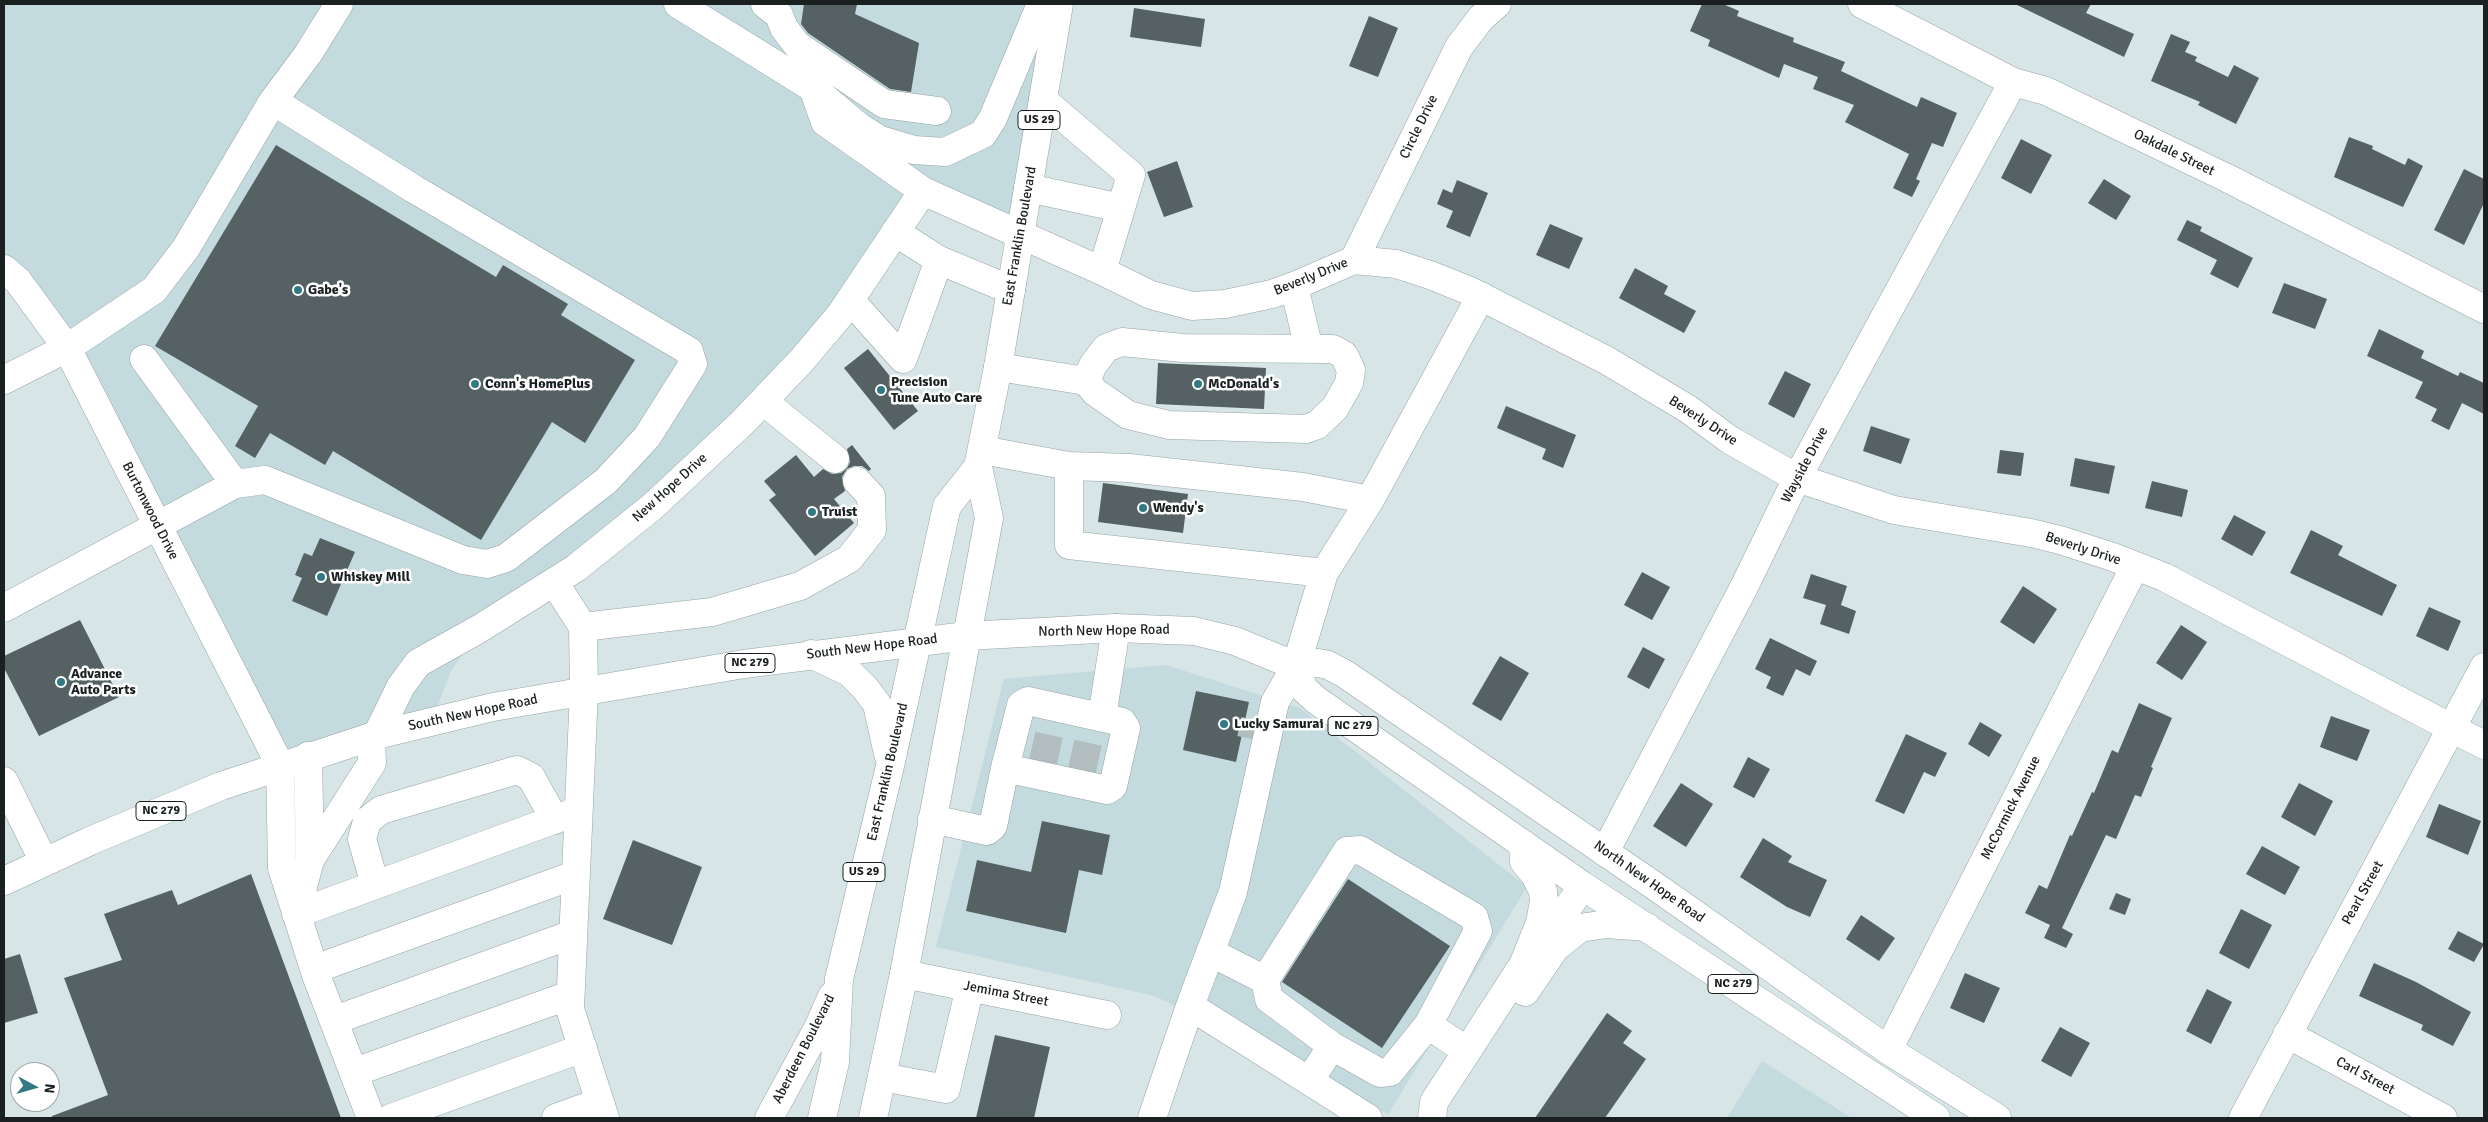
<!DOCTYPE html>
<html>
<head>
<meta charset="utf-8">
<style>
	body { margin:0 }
	#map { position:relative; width:2488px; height:1122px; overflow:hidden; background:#d7e5e7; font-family:Signika,sans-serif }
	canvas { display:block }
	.frame { position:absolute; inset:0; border:5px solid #1a1f20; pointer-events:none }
	.north { position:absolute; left:10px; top:1062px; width:50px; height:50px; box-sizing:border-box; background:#fff; border:1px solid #a3a5a6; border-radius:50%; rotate:96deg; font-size:14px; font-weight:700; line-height:20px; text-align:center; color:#1a1f20 }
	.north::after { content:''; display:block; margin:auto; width:18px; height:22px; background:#327984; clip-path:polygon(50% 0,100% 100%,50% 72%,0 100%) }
</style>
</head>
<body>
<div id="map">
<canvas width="2488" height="1122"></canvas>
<div class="frame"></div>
<div class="north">N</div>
</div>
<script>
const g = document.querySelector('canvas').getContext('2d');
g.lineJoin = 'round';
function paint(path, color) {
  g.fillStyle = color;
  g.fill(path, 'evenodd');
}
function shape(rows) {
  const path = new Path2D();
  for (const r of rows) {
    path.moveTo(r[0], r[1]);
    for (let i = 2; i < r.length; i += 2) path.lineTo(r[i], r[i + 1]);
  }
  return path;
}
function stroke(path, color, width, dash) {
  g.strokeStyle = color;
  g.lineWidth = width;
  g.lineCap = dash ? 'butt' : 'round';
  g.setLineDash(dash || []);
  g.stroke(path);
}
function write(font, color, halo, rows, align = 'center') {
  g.font = font + ' Signika,sans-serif';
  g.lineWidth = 5;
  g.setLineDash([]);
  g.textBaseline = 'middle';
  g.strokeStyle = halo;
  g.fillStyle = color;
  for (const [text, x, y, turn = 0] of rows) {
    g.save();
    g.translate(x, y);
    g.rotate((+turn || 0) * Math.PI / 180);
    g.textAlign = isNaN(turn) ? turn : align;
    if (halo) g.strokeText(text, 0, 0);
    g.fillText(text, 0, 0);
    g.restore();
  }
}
paint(shape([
	[4,4,1059,4,1019,236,923,191,742,423,479,629,451,671,432,721,280,765,67,348,4,282],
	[1166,665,1300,708,1527,887,1388,1114,1155,996,936,947,1004,679],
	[1762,1061,1852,1118,1727,1118]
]), '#c3dade');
paint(shape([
	[804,4,857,4,855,14,919,43,911,92,890,89,808,33,801,24],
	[1702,4,1723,4,1739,11,1737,16,1794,38,1793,42,1845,62,1841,71,1917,107,1921,97,1957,113,1943,147,1932,143,1916,179,1920,181,1912,197,1893,188,1909,154,1845,122,1854,105,1813,89,1818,77,1784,64,1779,78,1708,46,1710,40,1690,31],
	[2015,4,2091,4,2086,13,2134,34,2124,57],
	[1134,8,1205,19,1201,47,1130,37],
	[1369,16,1398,28,1378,77,1349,66],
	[2171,34,2190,42,2185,52,2197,57,2195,61,2228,77,2234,65,2259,78,2236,124,2198,105,2200,102,2151,81],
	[2349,137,2373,146,2372,149,2405,165,2408,158,2423,166,2403,207,2334,177],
	[2021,139,2052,155,2031,194,2001,178],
	[276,145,496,277,503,265,568,304,561,315,635,360,585,443,552,422,481,540,333,451,325,465,270,433,255,458,235,446,258,406,155,346],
	[1177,161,1193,207,1164,217,1147,172],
	[2464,169,2484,179,2484,203,2464,245,2434,230],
	[2104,179,2131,196,2116,220,2088,203],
	[1457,180,1488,193,1470,237,1446,227,1453,211,1437,204,1443,189,1452,193],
	[2187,220,2202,227,2200,231,2253,258,2238,288,2210,274,2217,260,2177,240],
	[1550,224,1583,238,1569,269,1536,255],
	[1635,268,1668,286,1664,294,1696,311,1684,333,1619,298],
	[2284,283,2327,299,2315,329,2272,313],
	[2379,329,2424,351,2421,358,2458,376,2460,372,2484,383,2484,414,2462,403,2449,430,2431,421,2437,409,2415,398,2423,382,2367,356],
	[868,349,918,411,894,430,844,368],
	[1158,363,1266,368,1264,409,1156,404],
	[1785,371,1811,384,1794,418,1768,404],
	[1506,406,1576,435,1563,468,1542,459,1546,449,1497,428],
	[1871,426,1910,439,1901,464,1863,451],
	[852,445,871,469,869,471,862,466,854,466,847,469,842,477,845,491,834,499,854,523,815,556,769,500,776,495,764,481,796,455,814,477,823,469,832,474,841,473,847,468,850,462,847,449],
	[2000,450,2024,453,2021,476,1997,473],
	[2075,458,2115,466,2109,494,2070,486],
	[2152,481,2188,490,2182,517,2145,508],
	[1103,483,1188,494,1183,533,1098,522],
	[2234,515,2266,532,2252,556,2221,539],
	[2311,530,2343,546,2338,555,2397,585,2382,616,2290,573],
	[320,538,355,552,327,616,292,601,302,578,295,575,304,553,312,556],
	[1642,572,1670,587,1652,620,1624,605],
	[1811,574,1847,586,1841,605,1856,611,1849,634,1820,624,1826,605,1803,598],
	[2023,586,2057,609,2034,644,2000,622],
	[2429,607,2461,621,2448,651,2416,636],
	[80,620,119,697,39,736,4,668,4,656],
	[2181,625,2207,642,2182,680,2156,663],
	[1770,638,1817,661,1810,676,1796,669,1783,696,1766,688,1771,677,1755,669],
	[1643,647,1665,659,1649,689,1627,677],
	[1500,656,1529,673,1501,721,1472,704],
	[1196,691,1249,702,1236,762,1183,750],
	[2139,703,2172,718,2151,767,2153,768,2141,797,2135,795,2116,839,2106,835,2062,928,2073,934,2066,948,2044,938,2050,925,2025,913,2039,885,2047,889,2070,835,2072,836,2092,792,2094,793,2112,750,2118,753],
	[2331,716,2370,730,2357,761,2320,747],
	[1980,722,2002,735,1989,757,1968,744],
	[1906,734,1947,753,1935,777,1924,772,1904,814,1875,801],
	[1748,757,1770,769,1754,798,1733,787],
	[1681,783,1713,804,1686,847,1653,826],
	[2299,783,2333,801,2315,836,2281,817],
	[2439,804,2481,821,2468,855,2426,837],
	[1042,821,1110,835,1102,875,1079,870,1066,933,966,911,977,860,1031,872],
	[1763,838,1792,856,1788,862,1827,880,1810,917,1787,907,1740,877],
	[633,840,702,867,672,945,603,919],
	[2262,846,2300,867,2285,895,2246,874],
	[251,874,341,1118,52,1118,52,1116,108,1095,64,978,122,960,104,914,172,890,178,905],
	[1348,879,1450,946,1382,1048,1282,982],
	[2116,893,2131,899,2125,915,2109,909],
	[2241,909,2272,925,2249,969,2219,953],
	[1861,915,1895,938,1879,961,1846,939],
	[2458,931,2484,944,2474,962,2448,949],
	[20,954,38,1013,4,1023,4,959],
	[2374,963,2416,982,2471,1012,2453,1046,2421,1030,2423,1025,2359,996],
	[1965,973,2000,988,1984,1023,1950,1008],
	[2207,989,2232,1002,2211,1044,2186,1031],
	[1607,1013,1632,1031,1623,1043,1646,1059,1605,1118,1535,1118],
	[2060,1027,2090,1043,2071,1077,2041,1061],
	[995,1035,1050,1047,1034,1118,976,1118]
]), '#556163');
stroke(shape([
	[1251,739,1255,720],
	[1043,762,1051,726],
	[1082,770,1090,734]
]), '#b1bdbf', 28, [28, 14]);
const minor = shape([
	[678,4,813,88,858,126,880,140,914,150,945,152,983,134,993,118,1041,4],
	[765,4,779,15,784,28,797,45,884,104,937,111],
	[1862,4,2013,82,2046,91,2227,178,2484,309],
	[813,88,825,122,923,191,1102,271,1151,295,1192,306,1225,304,1272,294,1294,286,1354,260,1396,264,1430,275,1470,291,1606,360,1688,409,1730,440,1797,478,1894,510,2031,533,2060,540,2113,557,2164,577,2484,745],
	[1043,100,1131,175,1102,271],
	[1028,188,1121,208],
	[895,232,939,260],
	[1354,260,1459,47,1481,18,1497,4],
	[4,269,18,281,67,348,280,765,282,868,316,975,371,1118],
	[1294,286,1309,349],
	[850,300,903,359,939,260,1011,290],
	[144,359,235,484],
	[998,367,1086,381,1095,392,1128,415,1169,425,1306,429,1317,425,1335,408,1349,383,1351,370,1344,355,1333,349,1183,348,1122,342,1106,348,1093,365,1086,381],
	[4,380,67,348,154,290,186,248,273,101,308,54,339,4],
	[763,401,835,459],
	[982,450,1069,466,1129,468,1303,487,1370,500,1324,573,1296,666,1275,702,1233,892,1190,1006,1368,1118],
	[1069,466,1069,545,1324,573],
	[1370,500,1481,296],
	[554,582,583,627,584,691,570,1009,605,1118],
	[4,608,235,484,265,480,463,560,487,564,506,558,606,481,647,437,693,364,689,351,414,189,273,101],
	[583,627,712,612,800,586,849,559,872,530,871,496,857,481],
	[1102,717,1116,628],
	[377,735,401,686,418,663,479,629,576,568,652,507,742,423,802,360,840,315,923,191],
	[4,781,44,862],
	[932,819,987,831,993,826,1005,768,1021,705,1028,701,1122,722,1126,728,1113,786,1107,790,1005,768],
	[1605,852,1744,587,1797,478,2013,82],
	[310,860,372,763,371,737],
	[375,885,362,839,367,821,381,810,517,770,531,777,555,820],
	[296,914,578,811],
	[296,914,310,860,308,756],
	[1540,946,1583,886],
	[1210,952,1265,980,1347,851,1360,850,1474,917,1478,931,1428,1025,1467,1051],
	[315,969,575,875],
	[904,974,1107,1015],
	[1265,980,1269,999,1332,1046,1309,1081],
	[1525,992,1555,948,1580,928,1606,924,1647,927],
	[335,1020,573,934],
	[2287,1034,2443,1118],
	[1332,1046,1380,1073,1390,1072,1428,1025],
	[1888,1050,2135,566],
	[355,1072,570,995],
	[882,1077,946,1089,970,987],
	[391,1118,583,1048],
	[556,1118,600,1102],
	[1152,1118,1190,1006],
	[1432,1118,1434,1102,1523,965,1540,923,1544,901,1543,891,1535,875,1524,862,1523,844],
	[2243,1118,2484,667]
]);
const major = shape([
	[811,654,849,672,865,688,877,704,888,754],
	[1296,666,1303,688,1316,700,1583,886,1936,1118],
	[4,881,90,841,221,786,377,735,493,707,744,664,966,636,1116,628,1194,631,1235,641,1296,666,1318,663,1328,665,1345,674,1662,891,1888,1050,1997,1118],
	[769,1118,818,1028,832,996],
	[822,1118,835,1062,839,979,890,766,947,506,978,467],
	[873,1118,904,974,989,518,978,467,998,367,1059,4]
]);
stroke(minor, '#96a3a6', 29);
stroke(major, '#96a3a6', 29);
stroke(minor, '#fff', 28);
stroke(major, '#fff', 28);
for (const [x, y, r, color] of [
	[298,290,5,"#327984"],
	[475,384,5,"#327984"],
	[1198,384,5,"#327984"],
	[881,390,5,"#327984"],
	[1143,508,5,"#327984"],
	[812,512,5,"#327984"],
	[321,577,5,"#327984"],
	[61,682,5,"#327984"],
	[1224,724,5,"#327984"]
]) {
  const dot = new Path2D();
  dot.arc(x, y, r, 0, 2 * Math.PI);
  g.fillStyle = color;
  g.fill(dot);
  stroke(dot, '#fff', 2);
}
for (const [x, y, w] of [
	[1039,120,42],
	[750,663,50],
	[1353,726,50],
	[161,811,50],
	[864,872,42],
	[1733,984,50]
]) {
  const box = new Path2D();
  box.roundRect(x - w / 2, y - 9.5, w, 19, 4);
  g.fillStyle = '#fff';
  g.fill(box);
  stroke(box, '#1a1f20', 1);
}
write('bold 12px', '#1a1f20', null, [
	["US 29",1039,120],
	["NC 279",750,663],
	["NC 279",1353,726],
	["NC 279",161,811],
	["US 29",864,872],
	["NC 279",1733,984]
]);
write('14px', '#1a1f20', '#fff', [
	["Circle Drive",1419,127,-64],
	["Oakdale Street",2174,153,26],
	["East Franklin Boulevard",1020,236,-80],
	["Beverly Drive",1311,277,-22],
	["Beverly Drive",1703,421,33],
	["Wayside Drive",1805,465,-62],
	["New Hope Drive",670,488,-42],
	["Burtonwood Drive",150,511,63],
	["Beverly Drive",2083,549,18],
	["North New Hope Road",1104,631,-1],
	["South New Hope Road",872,647,-7],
	["South New Hope Road",473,713,-12],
	["East Franklin Boulevard",888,772,-77],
	["McCormick Avenue",2011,808,-63],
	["North New Hope Road",1649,882,35],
	["Pearl Street",2363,893,-61],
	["Jemima Street",1006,994,11],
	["Aberdeen Boulevard",804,1049,-63],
	["Carl Street",2365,1076,28]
]);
write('bold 14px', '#1a1f20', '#fff', [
	["Gabe's",308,290],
	["Precision",891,382],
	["Tune Auto Care",891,398],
	["Conn's HomePlus",485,384],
	["McDonald's",1208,384],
	["Wendy's",1153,508],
	["Truist",822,512],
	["Whiskey Mill",331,577],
	["Advance",71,674],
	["Auto Parts",71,690],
	["Lucky Samurai",1234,724]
], 'left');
</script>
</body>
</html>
